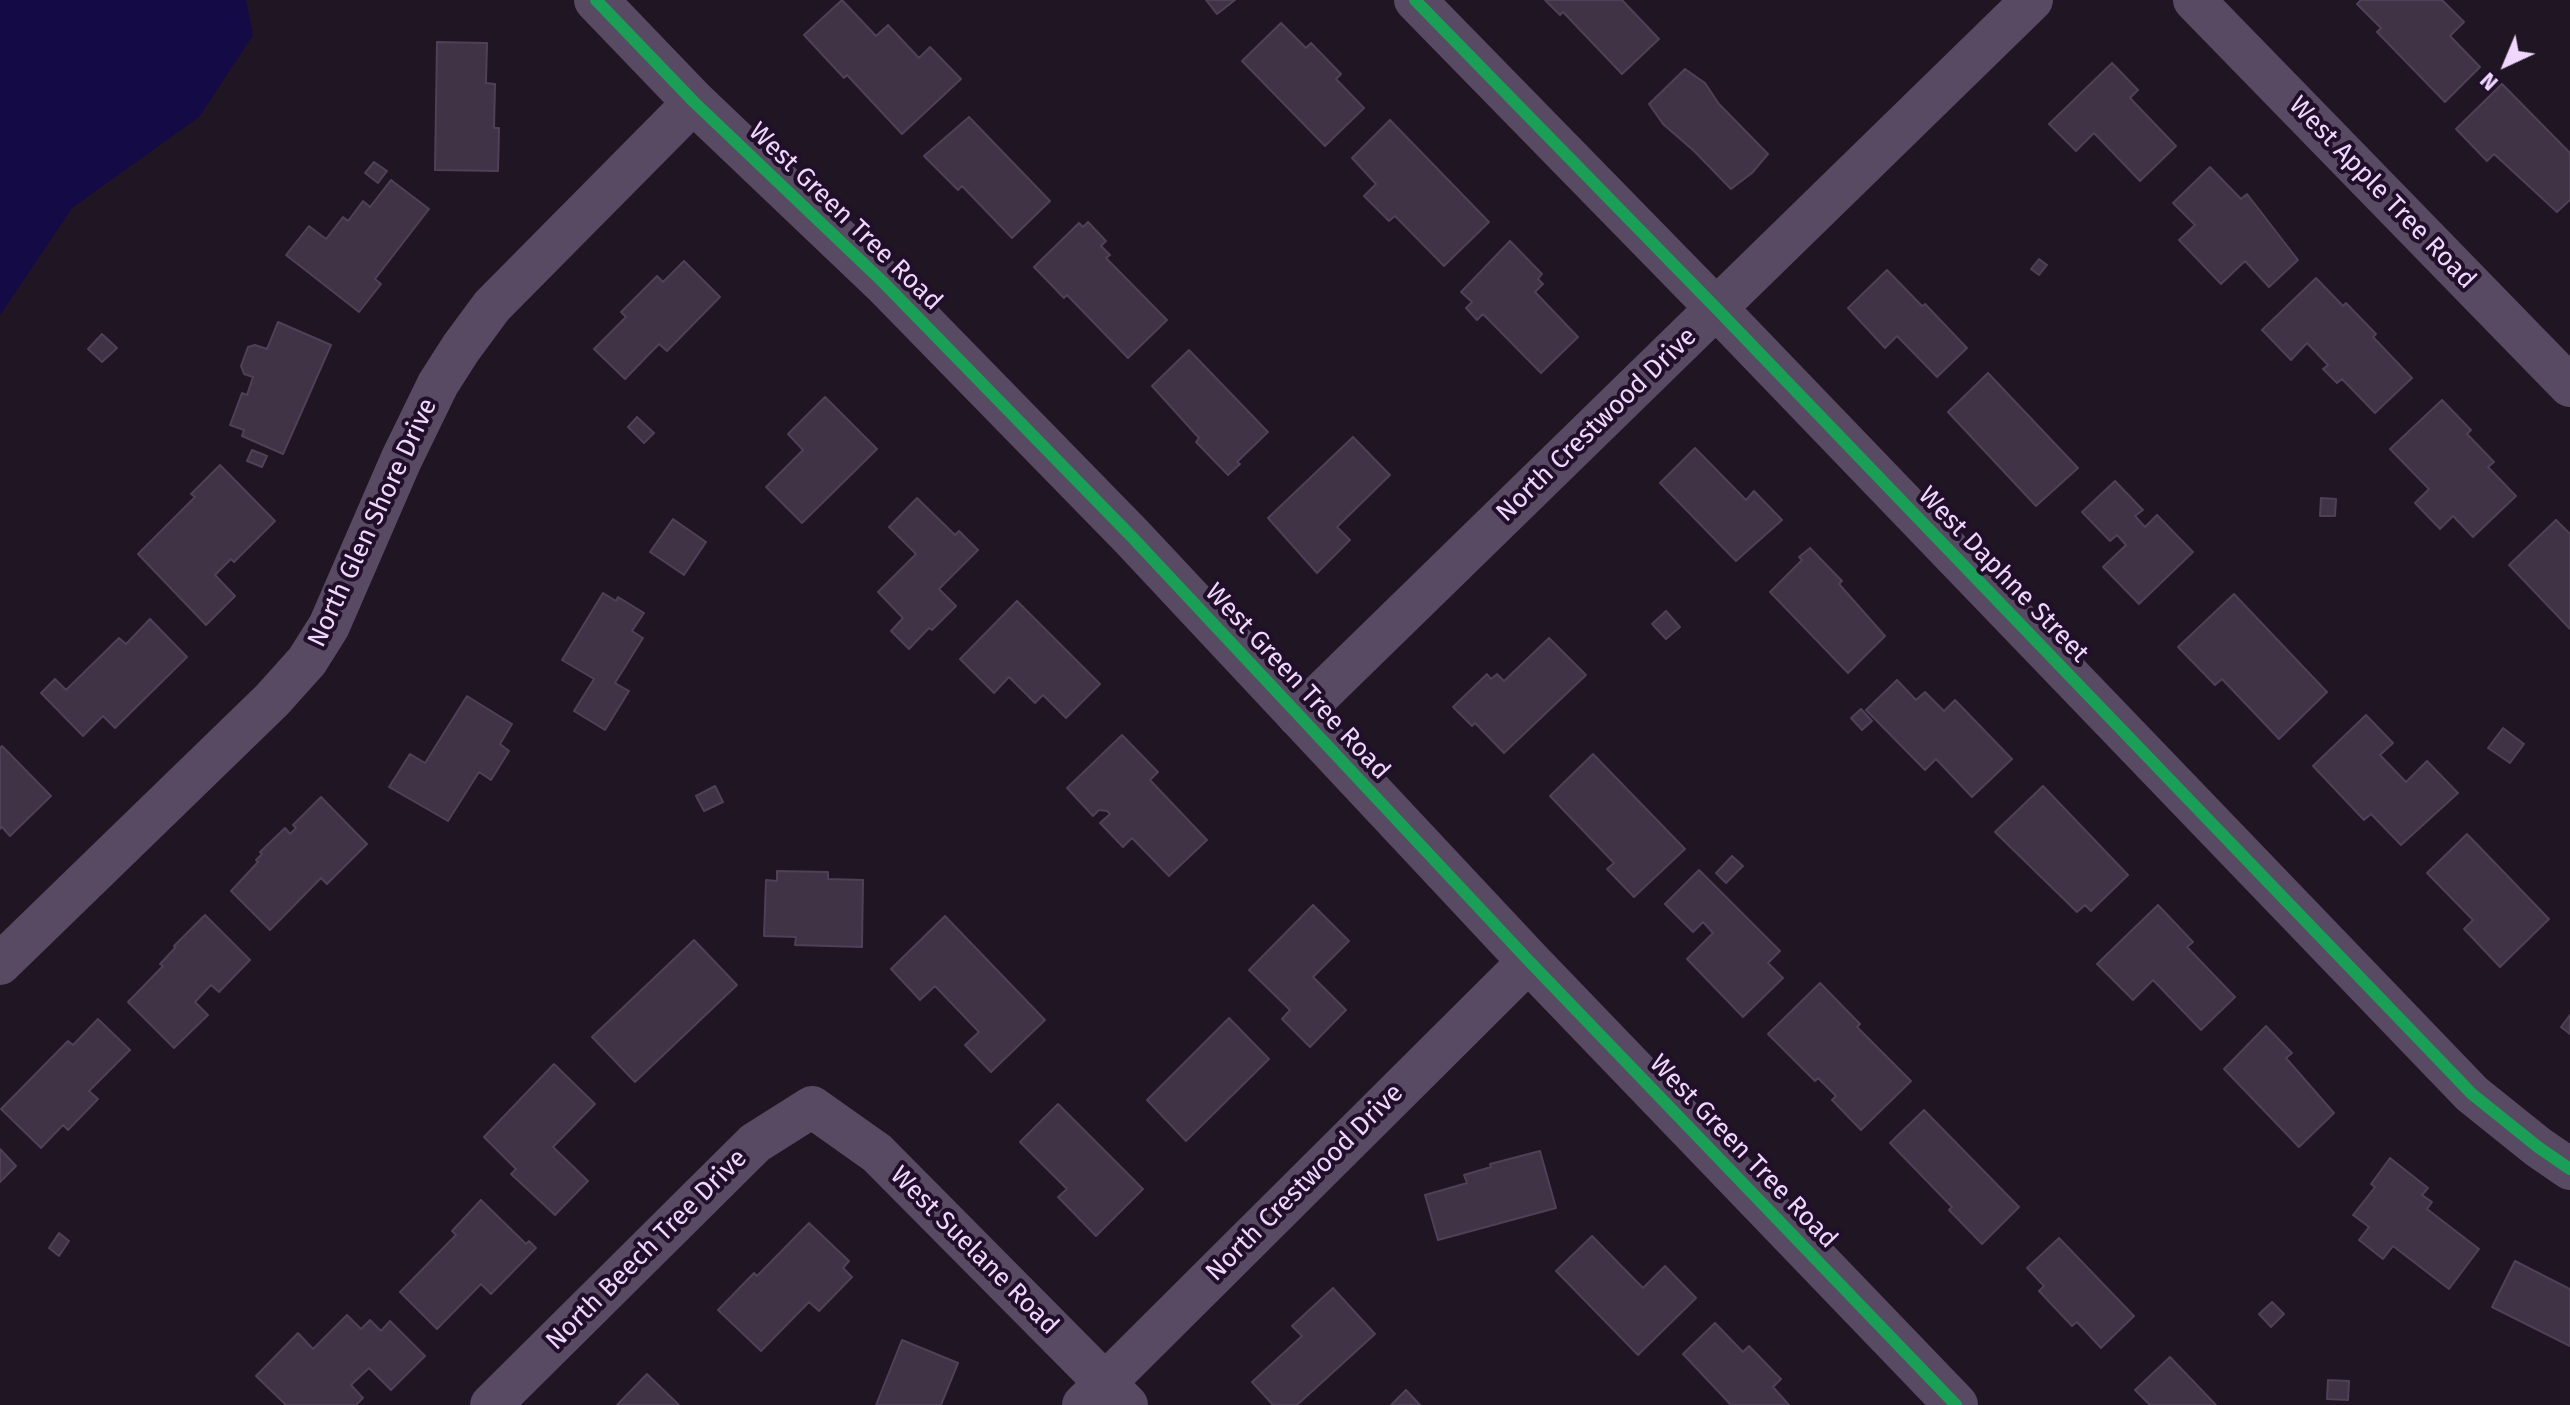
<!DOCTYPE html>
<html>
<head>
<meta charset="utf-8">
<style>
	body { margin:0 }
	#map { position:relative; width:2570px; height:1405px; overflow:hidden; background:#1f1523; font-family:"Fira Sans",sans-serif }
	canvas { display:block }
	.north { position:absolute; left:2466px; top:24px; width:80px; height:80px; -webkit-text-stroke:6px #210f29; paint-order:stroke; rotate:224deg; font-size:22px; font-weight:700; line-height:32px; text-align:center; color:#f0d7ff }
	.north::after { content:''; display:block; margin:auto; width:28px; height:36px; background:#f0d7ff; clip-path:polygon(50% 0,100% 100%,50% 72%,0 100%) }
</style>
</head>
<body>
<div id="map">
<canvas width="2570" height="1405"></canvas>
<div class="north">N</div>
</div>
<script>
const g = document.querySelector('canvas').getContext('2d');
g.lineJoin = 'round';
function paint(path, color) {
  g.fillStyle = color;
  g.fill(path, 'evenodd');
}
function shape(rows) {
  const path = new Path2D();
  for (const r of rows) {
    path.moveTo(r[0], r[1]);
    for (let i = 2; i < r.length; i += 2) path.lineTo(r[i], r[i + 1]);
  }
  return path;
}
function stroke(path, color, width, dash) {
  g.strokeStyle = color;
  g.lineWidth = width;
  g.lineCap = dash ? 'butt' : 'round';
  g.setLineDash(dash || []);
  g.stroke(path);
}
function write(font, color, halo, rows, align = 'center') {
  g.font = font + ' "Fira Sans",sans-serif';
  g.lineWidth = 8;
  g.setLineDash([]);
  g.textBaseline = 'middle';
  g.strokeStyle = halo;
  g.fillStyle = color;
  for (const [text, x, y, turn = 0] of rows) {
    g.save();
    g.translate(x, y);
    g.rotate((+turn || 0) * Math.PI / 180);
    g.textAlign = isNaN(turn) ? turn : align;
    if (halo) g.strokeText(text, 0, 0);
    g.fillText(text, 0, 0);
    g.restore();
  }
}
paint(shape([
	[0,0,246,0,253,35,199,117,72,208,0,315]
]), '#140a45');
const building = shape([
	[842,0,876,36,888,25,919,58,930,47,961,79,902,134,847,75,844,78,804,35,842,0],
	[1206,0,1235,0,1217,14,1206,0],
	[1545,0,1622,0,1659,39,1622,74,1563,12,1560,15,1545,0],
	[2361,0,2442,0,2464,22,2450,36,2480,67,2445,102,2377,32,2381,28,2357,4,2361,0],
	[1281,23,1306,48,1311,43,1341,74,1336,79,1364,108,1325,146,1242,61,1281,23],
	[437,42,487,43,486,83,495,84,494,128,499,128,498,171,435,170,437,42],
	[2112,63,2138,90,2130,98,2176,146,2140,181,2094,133,2076,151,2049,124,2112,63],
	[1685,69,1705,83,1719,104,1768,154,1752,173,1731,189,1694,151,1663,124,1649,104,1685,69],
	[2502,84,2570,153,2570,200,2557,212,2494,154,2487,161,2456,129,2502,84],
	[969,117,1050,201,1012,238,962,186,958,190,924,156,969,117],
	[1390,120,1489,222,1444,266,1395,216,1389,221,1364,196,1376,184,1352,158,1390,120],
	[374,162,387,171,378,183,365,173,374,162],
	[2210,167,2241,199,2247,194,2298,260,2269,287,2245,261,2221,284,2179,240,2195,225,2173,203,2210,167],
	[391,180,429,209,375,279,381,284,359,312,286,255,309,226,326,239,343,217,348,221,363,201,370,207,391,180],
	[1088,222,1106,241,1101,246,1110,255,1106,258,1167,320,1128,358,1067,295,1064,298,1034,267,1079,223,1083,227,1088,222],
	[1510,241,1542,274,1538,279,1543,284,1535,292,1578,337,1541,373,1483,314,1477,320,1466,308,1472,302,1461,292,1510,241],
	[2039,259,2047,265,2039,275,2031,269,2039,259],
	[684,261,720,297,667,351,659,344,625,379,594,349,626,317,621,312,657,276,663,282,684,261],
	[1887,270,1922,306,1925,304,1967,348,1937,377,1897,336,1885,348,1848,308,1887,270],
	[2316,278,2343,306,2346,303,2376,334,2373,337,2412,378,2375,413,2342,379,2337,383,2323,369,2328,365,2307,343,2291,360,2262,330,2316,278],
	[278,322,331,345,283,454,242,436,244,430,230,425,242,393,247,395,253,377,244,374,241,366,248,347,255,345,267,349,278,322],
	[102,334,117,348,102,362,88,349,102,334],
	[1189,350,1268,432,1237,462,1240,464,1228,475,1196,442,1199,438,1152,386,1189,350],
	[1988,373,2078,468,2036,506,1948,412,1988,373],
	[825,397,877,449,802,523,766,487,803,450,788,434,825,397],
	[2442,400,2471,430,2467,434,2494,462,2488,467,2516,496,2473,537,2453,516,2440,529,2415,503,2429,489,2390,449,2442,400],
	[637,417,654,433,644,443,628,427,637,417],
	[1353,437,1390,475,1337,527,1350,540,1317,573,1268,518,1353,437],
	[1695,448,1746,500,1754,491,1782,520,1736,561,1660,483,1695,448],
	[252,450,267,456,262,467,247,461,252,450],
	[220,465,275,521,234,562,231,559,215,575,235,596,206,625,138,554,195,497,191,494,220,465],
	[2115,481,2143,510,2135,516,2145,527,2157,515,2193,552,2139,604,2103,567,2126,545,2117,535,2110,541,2082,512,2115,481],
	[917,498,955,535,959,531,978,550,939,589,956,606,932,630,929,628,909,649,891,631,903,618,878,592,916,554,889,527,917,498],
	[2321,498,2336,499,2335,516,2320,516,2321,498],
	[673,519,706,542,684,575,650,552,673,519],
	[2556,520,2570,534,2570,629,2509,565,2556,520],
	[1810,548,1842,581,1839,584,1885,636,1848,673,1770,592,1802,560,1799,557,1810,548],
	[603,593,616,601,618,597,644,613,632,631,643,638,615,683,629,691,605,730,574,711,594,679,562,660,603,593],
	[2234,594,2327,692,2279,739,2222,679,2215,685,2178,647,2234,594],
	[1017,601,1100,684,1066,718,1043,695,1035,703,1009,677,994,693,960,659,1017,601],
	[1666,611,1680,627,1666,639,1652,624,1666,611],
	[150,619,187,657,115,728,103,716,83,736,41,693,55,679,66,690,119,638,126,644,150,619],
	[1549,638,1586,675,1504,753,1475,723,1472,726,1453,707,1487,674,1491,679,1497,674,1504,681,1549,638],
	[1897,680,1916,700,1925,692,1944,711,1955,700,2012,759,1972,797,1936,759,1925,770,1866,710,1897,680],
	[467,696,512,724,500,744,509,751,491,780,479,772,448,821,389,787,410,754,425,763,467,696],
	[1861,709,1872,721,1862,730,1851,718,1861,709],
	[2366,715,2393,743,2380,755,2406,782,2427,761,2458,793,2401,845,2371,814,2364,820,2313,766,2366,715],
	[2503,728,2524,744,2510,763,2488,748,2503,728],
	[1122,735,1158,772,1150,780,1207,840,1169,876,1132,838,1123,847,1100,823,1110,814,1107,811,1099,810,1093,816,1067,788,1122,735],
	[2,746,51,796,10,836,2,827,0,829,0,748,2,746],
	[1593,754,1685,849,1634,897,1607,869,1614,863,1550,796,1593,754],
	[715,786,723,802,704,811,696,796,715,786],
	[2043,786,2128,875,2091,911,2085,905,2077,912,1995,832,2043,786],
	[321,797,367,844,327,884,321,878,270,930,231,891,258,862,256,860,262,854,260,852,285,828,290,834,296,828,293,825,321,797],
	[2467,834,2549,919,2500,967,2464,929,2473,920,2427,873,2467,834],
	[1732,856,1743,866,1726,883,1716,873,1732,856],
	[1699,870,1780,951,1768,963,1783,978,1743,1017,1687,959,1713,933,1703,922,1693,932,1665,904,1699,870],
	[777,871,828,872,828,879,863,880,862,947,795,945,796,937,764,936,766,880,777,881,777,871],
	[1313,905,1349,941,1313,977,1346,1010,1310,1047,1282,1019,1290,1010,1249,970,1313,905],
	[2158,905,2193,942,2187,947,2235,997,2201,1030,2153,980,2133,1000,2097,964,2158,905],
	[205,915,250,960,219,992,211,985,195,1002,208,1015,174,1048,128,1002,163,966,160,964,175,948,174,946,205,915],
	[945,916,1045,1020,991,1072,965,1045,979,1032,935,986,920,1000,891,969,945,916],
	[694,940,737,985,635,1082,592,1037,694,940],
	[1820,983,1860,1024,1857,1027,1911,1081,1861,1130,1832,1100,1836,1096,1818,1078,1815,1081,1768,1034,1820,983],
	[2570,1015,2570,1034,2561,1027,2570,1015],
	[1229,1018,1269,1059,1186,1141,1147,1100,1229,1018],
	[98,1019,130,1050,89,1091,98,1099,68,1130,63,1125,41,1148,1,1109,68,1041,73,1045,98,1019],
	[2266,1026,2292,1053,2286,1058,2334,1113,2299,1147,2224,1069,2266,1026],
	[554,1064,595,1104,553,1147,588,1181,555,1215,511,1174,516,1169,484,1137,554,1064],
	[1058,1104,1143,1189,1096,1236,1058,1197,1067,1189,1020,1142,1058,1104],
	[1924,1110,2019,1207,1982,1244,1949,1210,1952,1207,1890,1143,1924,1110],
	[0,1149,16,1166,0,1182,0,1149],
	[1540,1151,1556,1208,1438,1240,1425,1195,1467,1183,1464,1175,1491,1167,1490,1164,1540,1151],
	[2390,1158,2428,1188,2422,1195,2432,1202,2427,1209,2479,1249,2449,1289,2393,1246,2383,1259,2359,1240,2369,1227,2353,1215,2375,1187,2371,1184,2390,1158],
	[481,1200,526,1244,529,1241,536,1248,491,1294,481,1284,437,1329,400,1292,456,1235,452,1231,481,1200],
	[809,1223,849,1261,843,1268,852,1277,819,1311,809,1302,761,1351,718,1310,754,1273,757,1276,809,1223],
	[59,1233,69,1241,59,1256,49,1248,59,1233],
	[1592,1236,1643,1288,1665,1266,1696,1298,1638,1355,1556,1271,1592,1236],
	[2059,1238,2134,1316,2101,1348,2077,1322,2072,1326,2039,1291,2044,1286,2027,1268,2059,1238],
	[2515,1261,2570,1289,2570,1346,2492,1307,2515,1261],
	[1333,1288,1375,1334,1297,1405,1273,1405,1252,1382,1302,1336,1292,1326,1333,1288],
	[2272,1302,2284,1314,2271,1327,2259,1314,2272,1302],
	[347,1315,361,1329,370,1320,381,1331,390,1321,425,1356,391,1390,369,1368,351,1385,363,1398,356,1405,286,1405,256,1376,298,1333,313,1349,347,1315],
	[1715,1323,1743,1352,1749,1346,1781,1379,1773,1387,1789,1405,1731,1405,1683,1354,1715,1323],
	[902,1340,958,1363,941,1405,876,1405,902,1340],
	[2170,1357,2216,1405,2150,1405,2135,1390,2170,1357],
	[647,1374,679,1405,617,1405,647,1374],
	[2328,1380,2349,1381,2348,1400,2327,1399,2328,1380],
	[1406,1390,1420,1405,1391,1405,1406,1390]
]);
paint(building, '#403345');
stroke(building, '#504057', 2);
stroke(shape([
	[1415,0,1717,309,2472,1094,2538,1147,2570,1169],
	[2194,0,2570,386],
	[1298,716,2032,0],
	[0,964,272,700,307,661,329,626,401,460,438,384,461,348,492,306,694,102],
	[491,1405,755,1143,812,1107,877,1153,1127,1405],
	[1083,1405,1529,961]
]), '#594a64', 42);
stroke(shape([
	[596,0,694,102,883,282,1132,537,1529,961,1956,1405]
]), '#594a64', 44);
stroke(shape([
	[596,0,694,102,883,282,1132,537,1529,961,1956,1405],
	[1415,0,1717,309,2472,1094,2538,1147,2570,1169]
]), '#1a9f57', 12);
write('26px', '#f0d7ff', '#210f29', [
	["West Apple Tree Road",2382,193,46],
	["West Green Tree Road",845,217,44],
	["North Crestwood Drive",1597,425,-44],
	["North Glen Shore Drive",373,523,-65],
	["West Daphne Street",2003,575,46],
	["West Green Tree Road",1297,682,47],
	["West Green Tree Road",1743,1152,46],
	["North Crestwood Drive",1305,1183,-45],
	["North Beech Tree Drive",647,1250,-45],
	["West Suelane Road",974,1251,45]
]);
</script>
</body>
</html>
